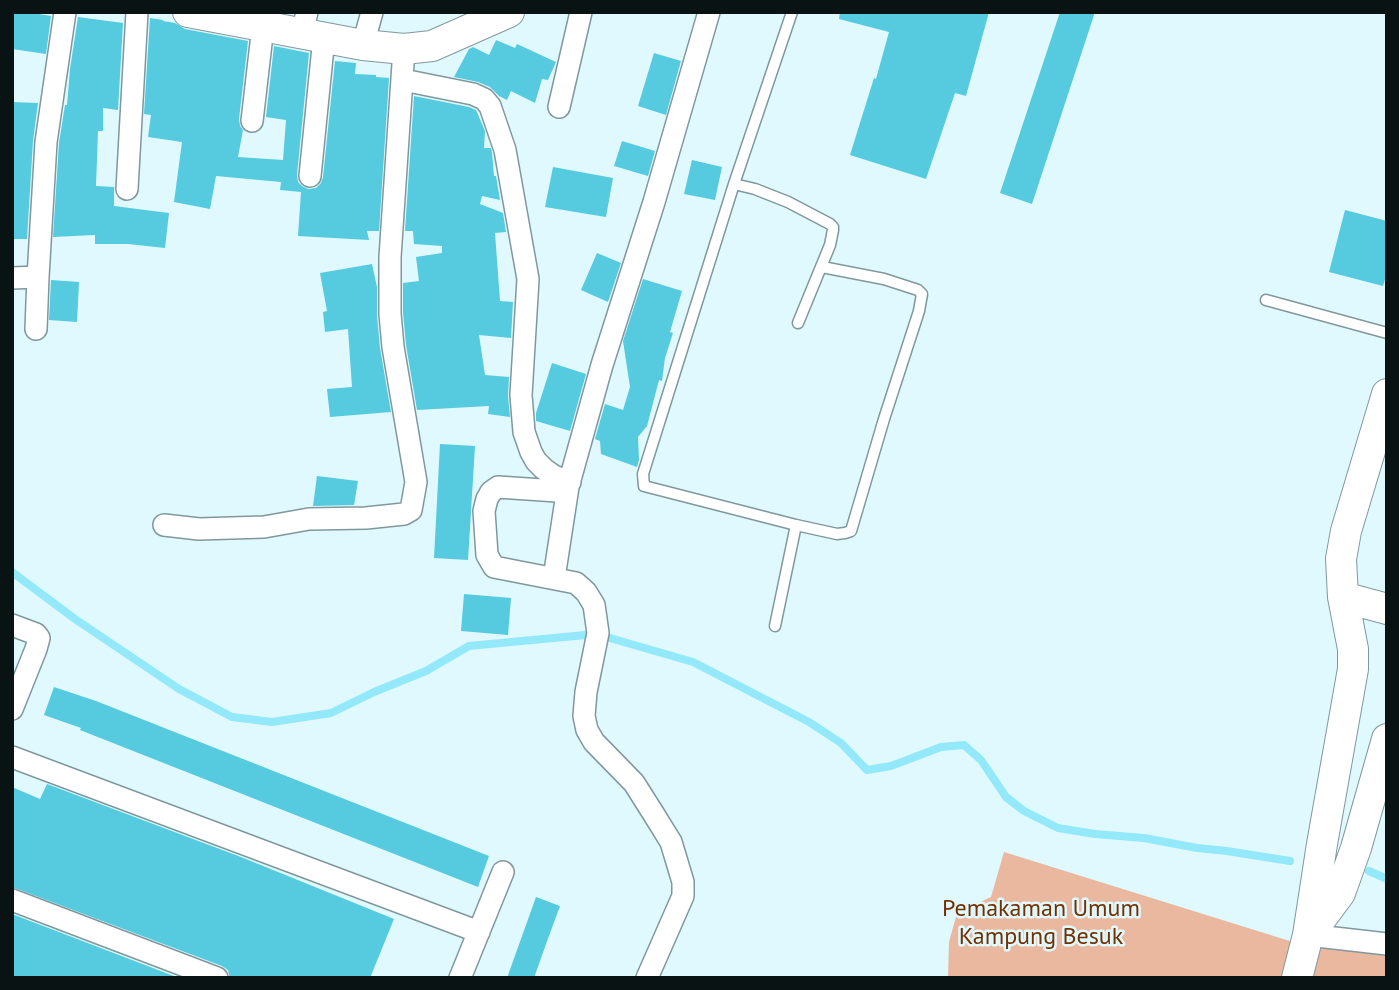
<!DOCTYPE html>
<html>
<head>
<meta charset="utf-8">
<style>
	body { margin:0 }
	#map { position:relative; width:1399px; height:990px; overflow:hidden; background:#dff9fe; font-family:"PT Sans",sans-serif }
	canvas { display:block }
	.frame { position:absolute; inset:0; border:14px solid #091314; pointer-events:none }
</style>
</head>
<body>
<div id="map">
<canvas width="1399" height="990"></canvas>
<div class="frame"></div>
</div>
<script>
const g = document.querySelector('canvas').getContext('2d');
g.lineJoin = 'round';
function paint(path, color) {
  g.fillStyle = color;
  g.fill(path, 'evenodd');
}
function shape(rows) {
  const path = new Path2D();
  for (const r of rows) {
    path.moveTo(r[0], r[1]);
    for (let i = 2; i < r.length; i += 2) path.lineTo(r[i], r[i + 1]);
  }
  return path;
}
function stroke(path, color, width, dash) {
  g.strokeStyle = color;
  g.lineWidth = width;
  g.lineCap = dash ? 'butt' : 'round';
  g.setLineDash(dash || []);
  g.stroke(path);
}
function write(font, color, halo, rows, align = 'center') {
  g.font = font + ' "PT Sans",sans-serif';
  g.lineWidth = 5;
  g.setLineDash([]);
  g.textBaseline = 'middle';
  g.strokeStyle = halo;
  g.fillStyle = color;
  for (const [text, x, y, turn = 0] of rows) {
    g.save();
    g.translate(x, y);
    g.rotate((+turn || 0) * Math.PI / 180);
    g.textAlign = isNaN(turn) ? turn : align;
    if (halo) g.strokeText(text, 0, 0);
    g.fillText(text, 0, 0);
    g.restore();
  }
}
paint(shape([
	[1004,852,1293,942,1283,978,948,978,949,942,957,913,991,897],
	[1325,931,1387,941,1387,978,1311,978]
]), '#e9b89f');
stroke(shape([
	[12,572,75,619,179,689,232,717,272,722,331,713,374,692,426,671,469,646,596,634,693,662,809,722,841,743,867,770,891,766,941,747,964,745,981,760,1006,797,1024,811,1058,828,1095,834,1144,838,1197,848,1227,851,1290,861],
	[1369,871,1387,879]
]), '#93e9f9', 8);
paint(shape([
	[12,12,27,12,51,16,46,54,12,49],
	[840,12,989,12,966,96,955,93,926,179,850,155,874,78,876,79,889,32,839,19],
	[1060,12,1095,12,1032,204,1000,193],
	[78,17,123,23,118,110,103,108,103,131,98,131,96,186,114,187,114,206,169,213,165,248,128,244,95,244,95,235,53,237,59,143,65,105,67,105,70,69],
	[150,18,163,20,163,21,175,23,185,29,248,41,239,119,240,126,243,130,238,157,283,160,286,120,266,117,274,46,309,53,297,175,298,182,302,186,308,189,316,188,321,183,323,177,335,61,356,63,355,74,376,75,376,77,389,78,379,231,367,231,369,240,298,236,301,192,280,190,281,182,216,176,210,209,174,202,182,142,148,137,151,115,144,114],
	[496,40,515,48,517,44,556,62,548,80,542,79,535,103,511,91,507,100,499,96,490,87,478,82,454,77,469,49,473,47,489,55],
	[654,53,681,61,666,115,638,106],
	[414,96,469,107,476,110,485,131,484,148,491,148,492,153,494,176,496,176,500,200,482,196,480,204,503,213,506,232,495,233,500,301,513,302,511,338,479,335,485,375,509,377,508,396,510,417,488,414,489,406,417,410,406,345,403,313,403,283,419,281,416,257,442,253,442,246,414,244,413,231,405,231],
	[12,102,38,103,33,141,27,239,12,239],
	[622,141,655,151,648,176,614,166],
	[692,160,722,167,715,200,684,194],
	[553,167,613,178,606,217,545,207],
	[1345,210,1387,221,1387,273,1383,286,1329,272],
	[597,253,621,263,608,302,581,290],
	[372,264,377,287,377,315,380,348,391,412,330,417,327,389,352,387,348,329,325,332,323,312,327,311,320,273],
	[643,279,682,291,670,332,673,333,665,358,662,381,659,380,647,426,638,437,639,460,637,467,601,454,600,441,595,439,605,404,623,410,630,387,623,341],
	[51,280,79,282,77,322,49,320],
	[552,363,586,374,570,431,536,421,536,413],
	[440,444,475,446,468,560,434,558],
	[317,476,358,481,354,505,313,506],
	[464,594,511,598,508,635,461,631],
	[54,687,96,701,489,856,478,887,80,730,81,728,44,715],
	[47,784,241,857,394,919,370,978,230,978,228,970,222,966,12,887,12,787,40,799],
	[536,897,560,906,546,944,534,978,507,978],
	[12,914,179,978,12,978]
]), '#56cade');
const lane = shape([
	[792,12,734,184,643,474,644,486,796,525,837,534,845,533,851,531,884,419,919,311,922,294,918,290,884,279,822,267],
	[734,184,755,189,788,202,830,224,833,227,833,230,830,245,798,323],
	[1266,300,1387,333],
	[775,626,796,525]
]);
const street = shape([
	[302,33,307,12],
	[363,45,372,12],
	[403,80,473,94,484,99,490,106,505,150,528,279,521,395,524,432,531,452,536,461,544,469,554,476,570,482],
	[559,107,581,12],
	[252,121,263,26],
	[310,176,324,37],
	[127,189,137,12],
	[12,278,38,277,46,142,65,12],
	[36,329,38,277],
	[568,487,563,490,557,491,498,487,491,492,487,499,484,511,487,555,494,567,576,583,586,592,594,605,598,633,586,692,584,716,587,730,594,742,634,783,653,813,671,842,683,882,683,896,647,978],
	[164,525,199,529,264,527,309,519,366,518,404,514,411,510,416,482,393,347,390,314,390,257,404,49],
	[554,578,568,487,602,365,654,202,709,12],
	[12,625,36,634,39,638,36,649,12,709],
	[12,757,479,932],
	[12,900,217,978],
	[1308,935,1387,944],
	[460,978,503,872]
]);
const secondary = shape([
	[188,12,363,45,404,49,432,46,509,12],
	[1343,597,1387,609],
	[1311,932,1340,893,1356,848,1387,739],
	[1297,978,1308,935,1322,844,1353,669,1353,649,1343,597,1341,559,1346,531,1387,394]
]);
stroke(lane, '#80989d', 13);
stroke(street, '#80989d', 24);
stroke(secondary, '#80989d', 32);
stroke(lane, '#fff', 10);
stroke(street, '#fff', 21);
stroke(secondary, '#fff', 30);
write('24px', '#743000', '#dff9fe', [
	["Pemakaman Umum",1041,909],
	["Kampung Besuk",1041,937]
]);
</script>
</body>
</html>
